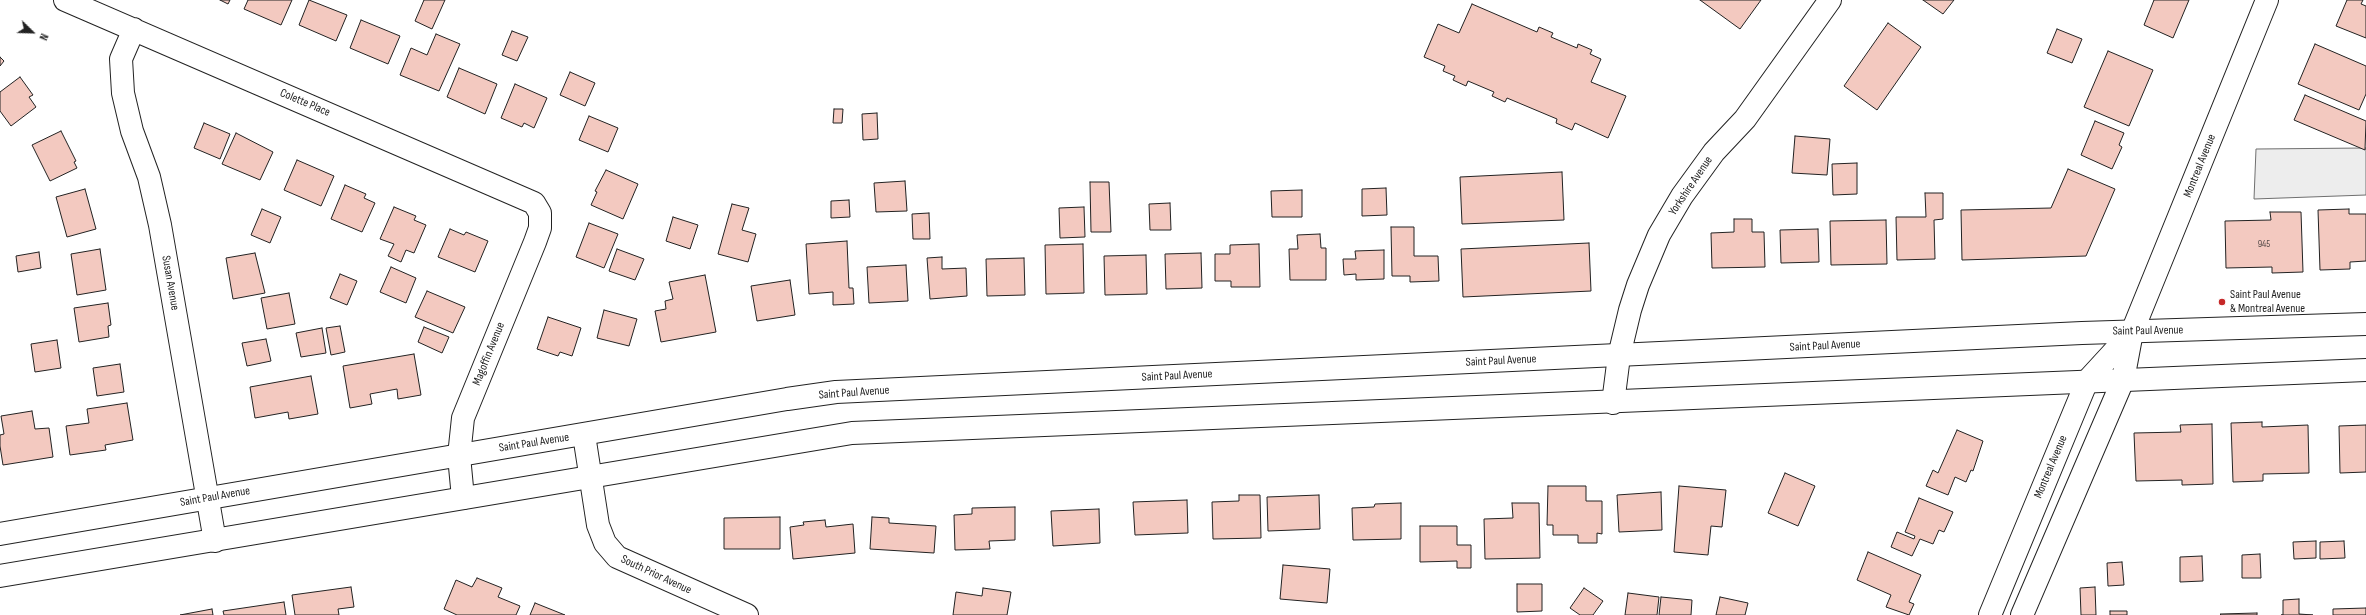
<!DOCTYPE html>
<style>
body{margin:0}
#map{position:relative;width:2366px;height:615px;overflow:hidden;background:#fff;font-family:"Sofia Sans Condensed",sans-serif}
canvas{display:block}
.north{position:absolute;left:12px;top:12px;width:40px;height:40px;-webkit-text-stroke:3px #fff;paint-order:stroke;rotate:113deg;font-size:11px;font-weight:700;line-height:16px;text-align:center;color:#222}
.north::after{content:'';display:block;margin:auto;width:14px;height:18px;background:#222;clip-path:polygon(50% 0,100% 100%,50% 72%,0 100%)}
</style>
<div id="map">
<canvas width="2366" height="615"></canvas>
<div class="north">N</div>
</div>
<script>
const context = document.querySelector('canvas').getContext('2d');
context.lineJoin = 'round';
function fillPath(path, color) {
  context.fillStyle = color;
  context.fill(path, 'evenodd');
}
function shape(rows) {
  const path = new Path2D();
  for (const r of rows) {
    path.moveTo(r[0], r[1]);
    for (let i = 2; i < r.length; i += 2) path.lineTo(r[i], r[i + 1]);
  }
  return path;
}
function stroke(path, color, width, dash) {
  context.strokeStyle = color;
  context.lineWidth = width;
  context.lineCap = dash ? 'butt' : 'round';
  context.setLineDash(dash || []);
  context.stroke(path);
}
function label(font, color, halo, rows, align = 'center') {
  context.font = font + ' "Sofia Sans Condensed",sans-serif';
  context.lineWidth = 3;
  context.setLineDash([]);
  context.textBaseline = 'middle';
  context.strokeStyle = halo;
  context.fillStyle = color;
  for (const [text, x, y, turn = 0] of rows) {
    context.save();
    context.translate(x, y);
    context.rotate((+turn || 0) * Math.PI / 180);
    context.textAlign = isNaN(turn) ? turn : align;
    if (halo) context.strokeText(text, 0, 0);
    context.fillText(text, 0, 0);
    context.restore();
  }
}
const parking = shape([
 [2366,148,2366,195,2254,199,2256,149,2366,148]
]);
fillPath(parking, '#ededed');
stroke(parking, '#6f6f6f', 1);
const building = shape([
 [220,0,230,0,228,4,220,0],
 [248,0,292,0,281,25,244,9,248,0],
 [309,0,347,15,336,41,299,25,309,0],
 [424,0,445,0,432,29,415,21,424,0],
 [1700,0,1761,0,1740,29,1700,0],
 [1923,0,1954,0,1943,14,1923,0],
 [2154,0,2189,0,2173,38,2144,25,2154,0],
 [2347,0,2363,0,2361,4,2366,6,2366,38,2336,26,2347,0],
 [1472,4,1537,32,1539,27,1553,33,1551,37,1577,48,1578,44,1592,50,1590,54,1601,59,1591,82,1626,96,1608,138,1575,123,1572,130,1556,123,1557,119,1507,98,1505,102,1492,96,1494,92,1468,81,1466,86,1453,80,1455,76,1443,71,1445,66,1424,57,1438,24,1459,33,1472,4],
 [361,20,400,36,388,64,350,48,361,20],
 [1888,23,1921,47,1877,110,1844,86,1888,23],
 [2057,29,2082,39,2072,63,2047,53,2057,29],
 [512,31,528,37,517,61,502,55,512,31],
 [436,34,460,44,439,91,400,75,411,48,427,55,436,34],
 [2315,44,2366,66,2366,94,2359,110,2298,84,2315,44],
 [2108,51,2153,70,2129,126,2084,107,2108,51],
 [0,57,4,61,0,66,0,57],
 [459,68,497,84,485,114,447,97,459,68],
 [570,72,595,83,585,106,560,95,570,72],
 [20,77,33,95,29,97,36,107,11,126,0,111,0,92,20,77],
 [515,84,547,98,534,128,524,123,522,127,501,118,515,84],
 [2305,95,2366,121,2365,150,2294,120,2305,95],
 [834,109,843,109,842,123,833,123,834,109],
 [877,113,878,139,863,140,862,114,877,113],
 [589,116,618,128,608,152,579,140,589,116],
 [2095,121,2124,133,2119,145,2122,147,2112,169,2081,155,2095,121],
 [204,123,230,134,220,159,194,148,204,123],
 [61,131,76,161,74,162,77,168,50,181,32,145,61,131],
 [236,133,273,152,260,180,222,164,236,133],
 [1795,136,1830,139,1827,175,1792,173,1795,136],
 [297,160,334,176,321,206,284,190,297,160],
 [1857,163,1857,194,1833,195,1832,164,1857,163],
 [2068,169,2115,189,2086,256,1962,260,1961,210,2051,208,2068,169],
 [606,170,638,184,623,219,591,205,597,192,595,191,606,170],
 [1562,172,1564,220,1462,224,1460,177,1562,172],
 [905,181,907,211,876,212,874,183,905,181],
 [1090,182,1109,182,1111,232,1091,232,1090,182],
 [345,185,366,194,364,198,375,203,362,232,331,219,345,185],
 [1386,188,1387,215,1362,216,1362,189,1386,188],
 [85,189,96,229,67,237,56,197,85,189],
 [1302,190,1302,217,1272,217,1271,191,1302,190],
 [1925,193,1943,193,1943,219,1934,220,1935,259,1897,260,1896,217,1926,217,1925,193],
 [849,200,850,217,831,218,831,201,849,200],
 [1170,203,1171,230,1150,230,1149,204,1170,203],
 [732,204,749,208,742,230,756,234,748,262,718,254,732,204],
 [394,207,416,216,414,220,426,225,414,253,406,250,401,262,388,256,394,244,380,239,394,207],
 [1084,207,1085,237,1060,238,1059,208,1084,207],
 [262,209,281,217,270,243,251,235,262,209],
 [2349,209,2349,214,2366,214,2366,261,2350,262,2350,269,2320,270,2318,210,2349,209],
 [2270,212,2301,212,2303,272,2272,273,2272,267,2226,268,2225,221,2271,220,2270,212],
 [929,213,930,239,913,239,912,214,929,213],
 [673,217,698,225,690,249,666,241,673,217],
 [1734,219,1752,219,1752,232,1764,232,1765,267,1712,268,1711,233,1734,232,1734,219],
 [1886,220,1887,264,1831,265,1830,221,1886,220],
 [589,223,618,234,604,268,576,257,589,223],
 [1391,227,1414,227,1414,256,1438,256,1439,281,1410,282,1410,276,1392,276,1391,227],
 [450,229,464,235,466,232,488,241,475,272,438,257,450,229],
 [1818,229,1819,262,1781,263,1780,230,1818,229],
 [1320,234,1321,248,1326,248,1326,280,1290,280,1289,249,1298,249,1297,235,1320,234],
 [847,241,849,288,853,288,854,304,833,305,833,292,809,294,806,244,847,241],
 [1589,243,1591,291,1463,297,1461,249,1589,243],
 [1083,244,1084,293,1046,294,1045,245,1083,244],
 [1259,244,1260,287,1231,287,1231,281,1215,281,1215,254,1230,254,1230,245,1259,244],
 [100,249,106,290,77,295,71,254,100,249],
 [617,249,644,259,635,280,609,271,617,249],
 [1384,250,1384,279,1356,280,1356,274,1344,275,1343,259,1356,259,1355,251,1384,250],
 [39,252,41,268,18,272,16,256,39,252],
 [255,253,265,293,233,299,226,258,255,253],
 [1201,253,1202,288,1166,289,1165,254,1201,253],
 [1146,255,1147,294,1105,295,1104,256,1146,255],
 [942,257,942,269,966,268,967,296,930,299,927,258,942,257],
 [1024,258,1025,295,987,296,986,259,1024,258],
 [906,265,908,301,869,303,867,267,906,265],
 [391,267,416,278,406,303,380,292,391,267],
 [340,274,357,281,347,305,330,298,340,274],
 [705,275,716,332,661,342,655,311,666,309,665,301,673,299,669,282,705,275],
 [790,280,795,315,757,321,751,286,790,280],
 [427,291,465,307,453,333,415,317,427,291],
 [289,293,295,324,267,329,261,298,289,293],
 [108,303,111,325,108,326,109,337,79,342,74,308,108,303],
 [604,310,637,319,629,346,597,338,604,310],
 [548,317,581,328,572,356,560,352,558,356,537,349,548,317],
 [340,326,345,352,331,355,326,328,340,326],
 [424,327,449,337,442,353,418,342,424,327],
 [322,328,326,353,301,357,296,333,322,328],
 [266,339,271,361,247,366,242,343,266,339],
 [57,340,61,368,35,372,31,344,57,340],
 [414,354,421,395,398,399,397,389,370,394,372,404,350,408,343,366,414,354],
 [120,364,124,392,97,396,93,368,120,364],
 [311,376,318,414,289,419,288,412,255,418,250,387,311,376],
 [127,403,133,440,105,445,106,450,70,455,66,426,89,423,87,409,127,403],
 [32,411,35,429,49,428,53,457,3,465,0,446,0,435,4,434,1,416,32,411],
 [2262,422,2262,427,2308,425,2309,473,2263,474,2263,481,2233,482,2231,423,2262,422],
 [2212,424,2213,484,2182,485,2182,480,2136,481,2134,433,2181,432,2180,425,2212,424],
 [2366,425,2366,472,2340,473,2339,426,2366,425],
 [1957,430,1983,441,1973,471,1971,470,1966,482,1955,477,1948,495,1926,486,1933,470,1938,473,1957,430],
 [1785,473,1815,486,1798,526,1768,513,1785,473],
 [1548,486,1586,486,1586,501,1602,501,1602,534,1597,533,1597,543,1578,543,1578,535,1553,535,1553,525,1547,525,1548,486],
 [1679,486,1726,490,1722,527,1711,526,1708,555,1674,552,1679,486],
 [1661,492,1662,530,1619,532,1617,495,1661,492],
 [1239,495,1260,495,1261,538,1213,539,1212,502,1239,501,1239,495],
 [1319,495,1320,529,1268,531,1267,497,1319,495],
 [1919,498,1953,512,1944,532,1939,530,1933,544,1920,539,1912,556,1891,547,1897,532,1914,539,1915,536,1905,532,1919,498],
 [1187,500,1188,533,1135,535,1133,502,1187,500],
 [1401,503,1401,539,1353,540,1352,508,1374,507,1375,504,1401,503],
 [1512,503,1539,503,1540,558,1485,559,1484,519,1513,518,1512,503],
 [1015,507,1015,540,989,541,990,549,955,550,954,515,972,514,972,508,1015,507],
 [1099,509,1100,543,1053,546,1051,511,1099,509],
 [780,517,780,549,724,549,724,518,780,517],
 [872,517,889,518,889,523,936,526,934,553,870,549,872,517],
 [825,520,826,527,853,524,855,553,793,559,790,527,804,525,803,522,825,520],
 [1420,526,1457,526,1457,545,1471,545,1471,568,1457,568,1457,561,1420,562,1420,526],
 [2316,541,2316,558,2294,559,2293,542,2316,541],
 [2344,541,2345,558,2320,559,2320,542,2344,541],
 [1868,552,1921,575,1909,602,1914,604,1909,615,1886,607,1891,595,1857,580,1868,552],
 [2260,554,2261,578,2242,578,2242,555,2260,554],
 [2202,556,2203,581,2180,582,2180,557,2202,556],
 [2122,562,2124,585,2108,586,2107,563,2122,562],
 [1283,565,1330,569,1327,603,1280,599,1283,565],
 [477,578,502,588,498,597,520,606,516,615,457,615,444,609,456,580,472,587,477,578],
 [1517,584,1542,584,1542,611,1517,612,1517,584],
 [351,587,354,607,338,609,339,615,295,615,292,595,351,587],
 [2095,587,2096,615,2081,615,2080,588,2095,587],
 [983,588,1011,592,1007,615,953,615,956,592,982,596,983,588],
 [1584,588,1603,601,1593,615,1580,615,1570,608,1584,588],
 [1628,593,1659,597,1657,615,1625,615,1628,593],
 [1661,597,1692,600,1691,615,1659,615,1661,597],
 [1720,597,1748,603,1745,615,1716,615,1720,597],
 [2299,599,2299,614,2313,615,2281,615,2283,615,2283,600,2299,599],
 [284,602,286,615,224,615,223,611,284,602],
 [535,603,565,615,530,615,535,603],
 [2366,608,2366,615,2333,615,2333,609,2366,608],
 [212,609,213,615,180,615,212,609],
 [2110,611,2127,611,2127,615,2110,615,2110,611],
 [2257,613,2257,615,2221,615,2220,614,2257,613]
]);
fillPath(building, '#f3c9c0');
stroke(building, '#222', 1);
const minor = shape([
 [65,0,534,203,540,213,540,228,535,242,463,418,459,456,463,498],
 [134,29,121,59,123,93,132,131,149,177,160,225,215,541],
 [1613,403,1619,356,1630,310,1638,285,1659,235,1682,196,1714,152,1745,119,1830,0],
 [584,435,598,525,605,543,617,557,747,615]
]);
const tertiary = shape([
 [1990,615,2087,381,2132,332],
 [2022,615,2123,380,2132,332,2267,0]
]);
const secondary = shape([
 [0,534,787,399,836,392,2082,333,2366,324],
 [0,576,852,433,2366,370]
]);
stroke(minor, '#222', 24);
stroke(tertiary, '#222', 24);
stroke(secondary, '#222', 24);
stroke(minor, '#fff', 22);
stroke(tertiary, '#fff', 22);
stroke(secondary, '#fff', 22);
for (const [x, y, r, color] of [
 [2222,302,4,"#c62828"]
]) {
  const dot = new Path2D();
  dot.arc(x, y, r, 0, 2 * Math.PI);
  context.fillStyle = color;
  context.fill(dot);
  stroke(dot, '#fff', 1.5);
}
label('10px', '#564c4a', null, [
 ["945",2264,244]
]);
label('12px', '#222', '#fff', [
 ["Colette Place",305,103,23],
 ["Montreal Avenue",2200,166,-68],
 ["Yorkshire Avenue",1691,186,-56],
 ["Susan Avenue",170,283,80],
 ["Saint Paul Avenue",2148,331,-1],
 ["Saint Paul Avenue",1825,346,-3],
 ["Magoffin Avenue",489,354,-68],
 ["Saint Paul Avenue",1501,361,-3],
 ["Saint Paul Avenue",1177,376,-3],
 ["Saint Paul Avenue",854,393,-4],
 ["Saint Paul Avenue",534,443,-9],
 ["Montreal Avenue",2051,467,-67],
 ["Saint Paul Avenue",215,497,-10],
 ["South Prior Avenue",656,575,25]
]);
label('12px', '#222', '#fff', [
 ["Saint Paul Avenue",2230,295],
 ["& Montreal Avenue",2230,309]
], 'left');
</script>
